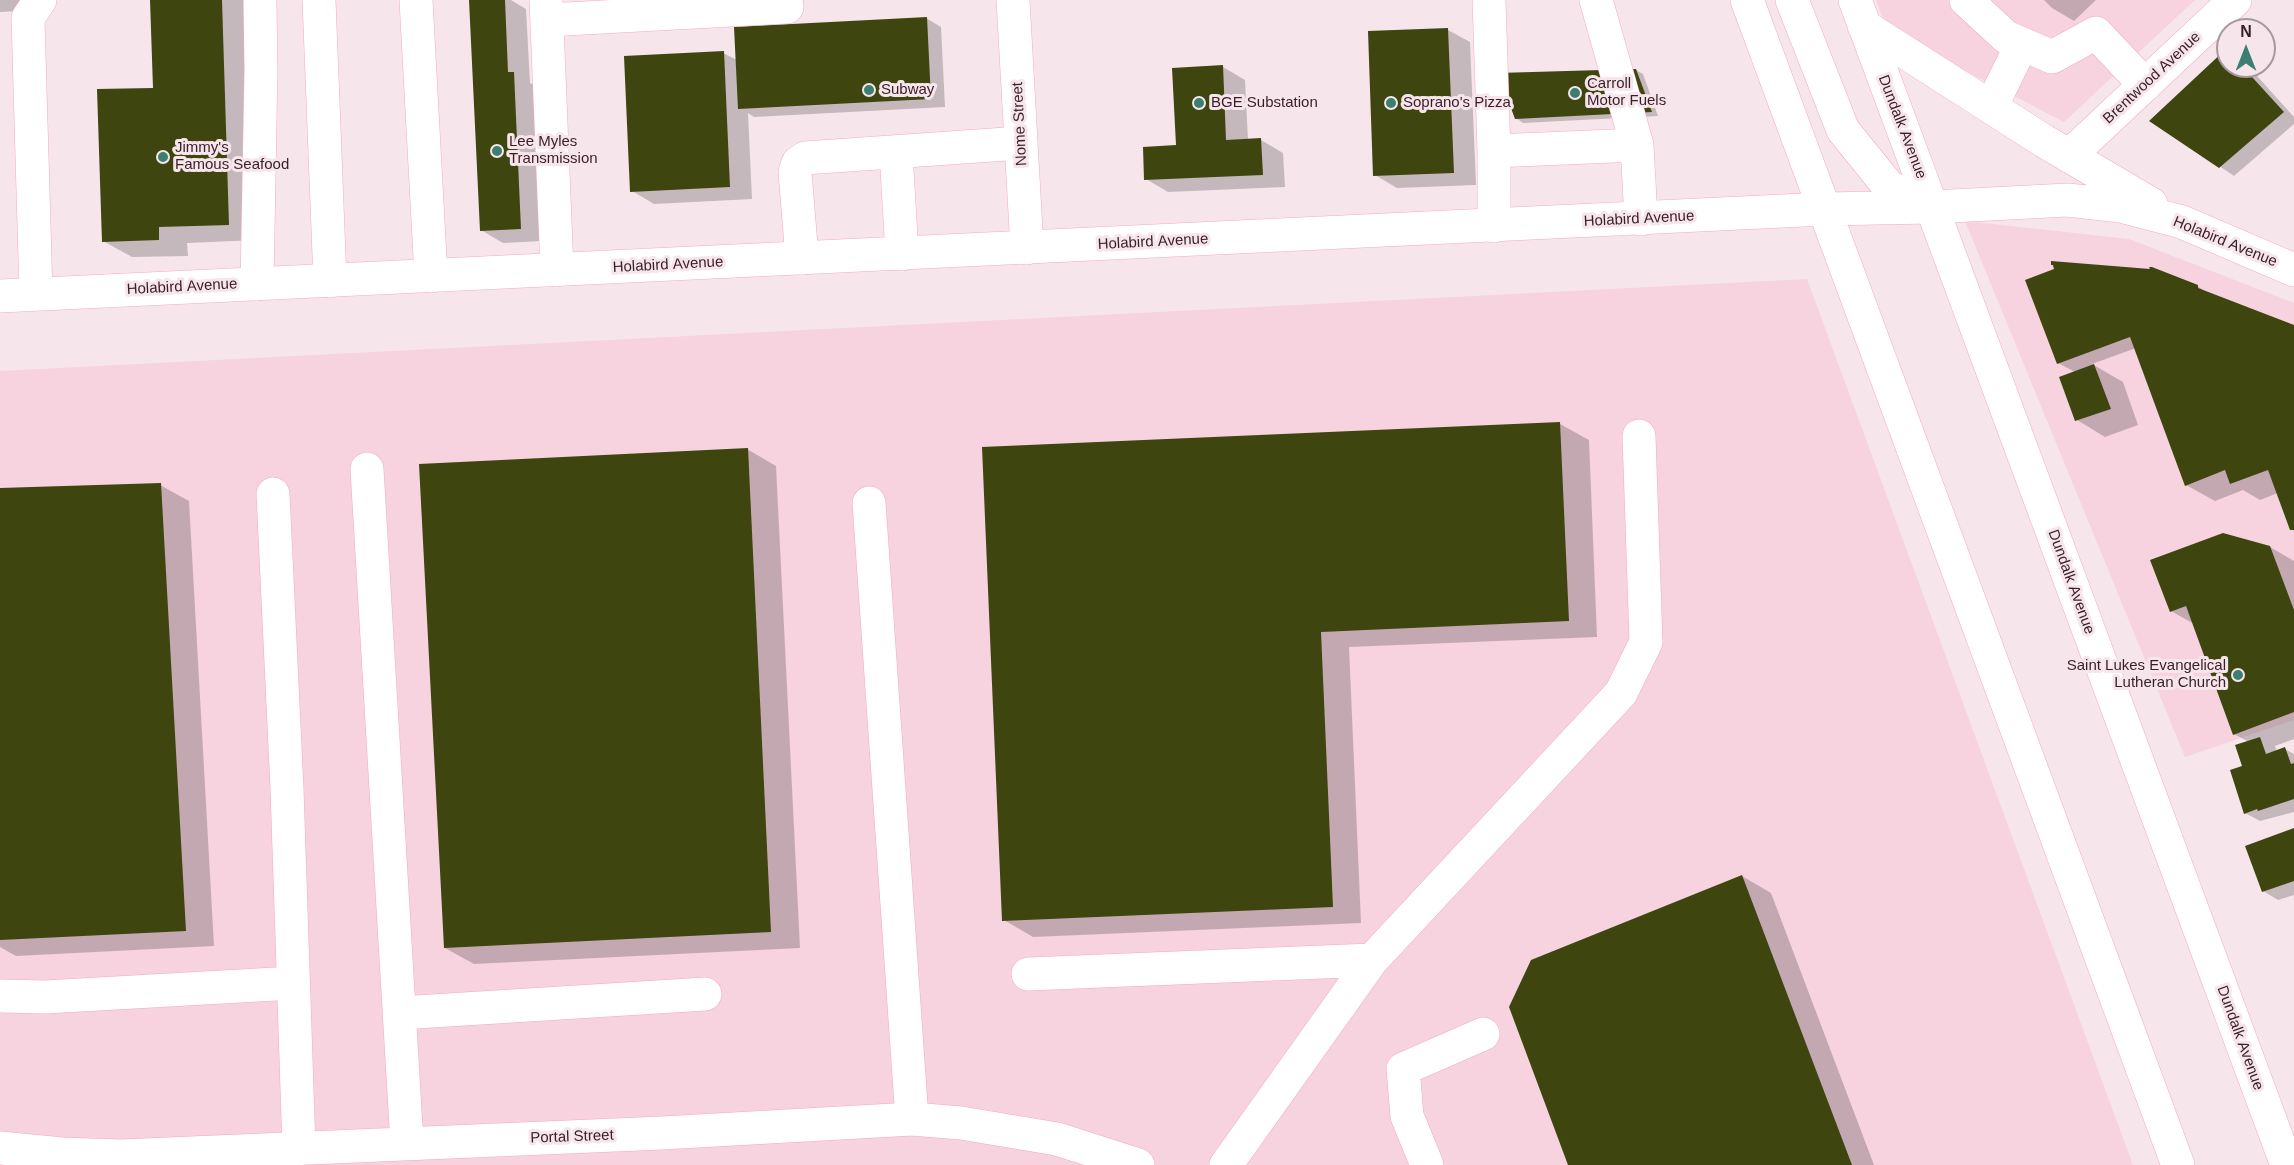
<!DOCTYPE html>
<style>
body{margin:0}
#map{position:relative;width:2294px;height:1165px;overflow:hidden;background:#f6e6eb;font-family:Helvetica,sans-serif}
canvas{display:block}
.north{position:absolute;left:2216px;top:18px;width:60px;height:60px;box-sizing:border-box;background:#f6e6eb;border:2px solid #aa969d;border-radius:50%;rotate:0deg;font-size:16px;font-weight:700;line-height:24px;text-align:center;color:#391d27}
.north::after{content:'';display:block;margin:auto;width:21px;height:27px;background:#3c7f70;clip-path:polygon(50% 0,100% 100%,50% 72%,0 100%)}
</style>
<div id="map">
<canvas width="2294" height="1165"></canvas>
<div class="north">N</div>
</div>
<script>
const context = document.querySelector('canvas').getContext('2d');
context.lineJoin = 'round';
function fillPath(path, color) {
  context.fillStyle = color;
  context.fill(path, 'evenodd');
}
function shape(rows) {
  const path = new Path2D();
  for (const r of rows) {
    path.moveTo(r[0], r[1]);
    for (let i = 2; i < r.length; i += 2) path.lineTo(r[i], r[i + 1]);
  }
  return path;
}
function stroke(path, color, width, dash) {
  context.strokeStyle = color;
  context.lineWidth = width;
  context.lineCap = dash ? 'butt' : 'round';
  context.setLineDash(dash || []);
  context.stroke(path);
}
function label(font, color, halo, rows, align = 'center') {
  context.font = font + ' Helvetica,sans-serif';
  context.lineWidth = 6;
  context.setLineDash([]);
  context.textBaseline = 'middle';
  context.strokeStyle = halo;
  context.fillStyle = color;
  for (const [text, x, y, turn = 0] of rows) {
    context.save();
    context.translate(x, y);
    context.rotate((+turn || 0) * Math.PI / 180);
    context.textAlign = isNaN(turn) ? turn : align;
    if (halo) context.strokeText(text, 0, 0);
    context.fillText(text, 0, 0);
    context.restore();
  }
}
fillPath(shape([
 [1876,0,2195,0,2064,122,1887,30],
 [1965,221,2129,239,2294,303,2294,720,2185,757],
 [1807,279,2133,1165,0,1165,0,371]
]), '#f6d3de');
fillPath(shape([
 [0,0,38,0,38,10,0,12],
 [152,0,250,0,257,240,187,243,188,256,132,257,103,241,155,89],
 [471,0,511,0,526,9,530,83,536,86,542,241,503,243,481,230],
 [2044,0,2096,0,2074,21,2052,8],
 [926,18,941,27,945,107,754,117,748,113,752,199,654,204,632,191,723,53,737,60],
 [1448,30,1470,42,1476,185,1397,188,1375,175],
 [2227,51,2228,66,2248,66,2294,117,2294,124,2234,176,2152,120],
 [1223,67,1245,80,1248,140,1261,140,1283,153,1285,187,1168,192,1146,179,1178,147],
 [1636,70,1643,74,1658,116,1523,123,1516,118],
 [2052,265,2197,286,2213,296,2294,326,2294,530,2291,529,2278,493,2260,500,2243,490,2215,501,2186,485,2136,348,2092,364,2123,382,2138,425,2105,437,2077,420,2075,372,2058,363,2056,270],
 [1560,424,1589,440,1597,637,1349,647,1361,923,1033,937,1004,920,983,448],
 [747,449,776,466,800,948,474,964,445,948],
 [160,485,189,501,214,946,16,956,0,947,0,490],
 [2270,547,2294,561,2294,739,2275,746,2277,752,2285,749,2294,754,2294,812,2260,821,2245,813,2244,767,2249,742,2234,734,2194,624,2171,611],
 [2294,829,2294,895,2278,900,2263,891],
 [1742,876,1771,893,1874,1165,1570,1165]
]), '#0003');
fillPath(shape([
 [150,0,222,0,229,225,159,227,159,240,102,242,97,89,153,88],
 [469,0,505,0,508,72,514,72,521,229,480,231],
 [927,17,931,99,738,109,734,27],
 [1448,28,1454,173,1373,176,1368,31],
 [2226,49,2228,66,2242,66,2284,112,2219,168,2149,121],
 [724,51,730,187,630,192,624,56],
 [1223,65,1226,140,1261,138,1263,175,1144,180,1143,147,1176,145,1172,68],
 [1636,69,1652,112,1515,119,1498,73],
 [2051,261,2150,269,2149,267,2152,267,2198,285,2198,288,2294,325,2294,530,2290,530,2268,470,2230,484,2225,470,2185,486,2130,337,2057,364,2025,280,2054,269,2053,265,2051,265],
 [2094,364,2111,409,2075,421,2059,377],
 [1560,422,1569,621,1321,632,1333,907,1002,921,982,447],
 [748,448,771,932,444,948,419,464],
 [161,483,186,931,0,940,0,488],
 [2223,533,2270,546,2294,610,2294,712,2233,735,2186,606,2170,612,2150,560],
 [2260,737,2266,754,2285,747,2291,764,2294,763,2294,799,2258,811,2257,809,2244,814,2230,770,2242,766,2235,745],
 [2294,828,2294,881,2262,892,2245,846],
 [1742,875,1852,1165,1568,1165,1509,1007,1531,960]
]), '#3e450f');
const minor = shape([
 [319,0,330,281],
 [416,0,431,276],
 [546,0,557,270],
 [1013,0,1027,248],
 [1489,0,1494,151],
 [1596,0,1637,145,1641,219],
 [1966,0,2006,37,2052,57,2096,33,2145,85],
 [547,20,787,7,786,0],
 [1991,107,2022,44],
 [896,152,902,254],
 [2069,156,2235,0],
 [1494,226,1494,151,1637,145],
 [802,258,795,172,798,163,805,158,1021,143],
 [257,284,261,70,260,0],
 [36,294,28,18,40,0],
 [367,469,407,1144],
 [273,494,287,789,299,1149],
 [869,503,912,1119],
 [1028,974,1372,960],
 [0,996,45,997,293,983],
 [400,1013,705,994],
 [0,1148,62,1154,121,1156,662,1133,912,1119,961,1123,1057,1139,1138,1165],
 [1226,1165,1372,960,1621,693,1646,642,1639,436],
 [1427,1165,1407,1116,1403,1069,1483,1034]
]);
const major = shape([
 [1747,0,2178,1165],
 [1792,0,1843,130,1889,187,1928,205],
 [1855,0,2287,1165],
 [1864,26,2044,141,2151,204],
 [0,296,1825,209,1932,207,2068,200,2121,206,2182,222,2294,270]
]);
stroke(minor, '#f5a9c3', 34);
stroke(major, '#f5a9c3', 34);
stroke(minor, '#fff', 33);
stroke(major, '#fff', 33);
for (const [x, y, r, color] of [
 [869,90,6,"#3c7f70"],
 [1575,93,6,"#3c7f70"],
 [1199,103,6,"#3c7f70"],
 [1391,103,6,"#3c7f70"],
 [497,151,6,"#3c7f70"],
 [163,157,6,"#3c7f70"],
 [2238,675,6,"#3c7f70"]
]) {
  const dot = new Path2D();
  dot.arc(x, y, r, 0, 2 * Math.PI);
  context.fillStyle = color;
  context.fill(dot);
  stroke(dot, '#f6e6eb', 2);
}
label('15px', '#391d27', '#f6e6eb', [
 ["Brentwood Avenue",2152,78,-43],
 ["Nome Street",1020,124,-93],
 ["Dundalk Avenue",1902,127,69],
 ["Holabird Avenue",1639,219,-3],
 ["Holabird Avenue",1153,242,-3],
 ["Holabird Avenue",2225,242,22],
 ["Holabird Avenue",668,265,-3],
 ["Holabird Avenue",182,287,-3],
 ["Dundalk Avenue",2071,582,70],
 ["Dundalk Avenue",2240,1038,70],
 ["Portal Street",572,1137,-2]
]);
label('15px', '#391d27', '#f6e6eb', [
 ["Carroll",1587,84],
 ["Motor Fuels",1587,101],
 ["Subway",881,90],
 ["BGE Substation",1211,103],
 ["Soprano's Pizza",1403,103],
 ["Lee Myles",509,142],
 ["Transmission",509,159],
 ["Jimmy's",175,148],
 ["Famous Seafood",175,165],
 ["Saint Lukes Evangelical",2226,666,"right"],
 ["Lutheran Church",2226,683,"right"]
], 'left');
</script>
